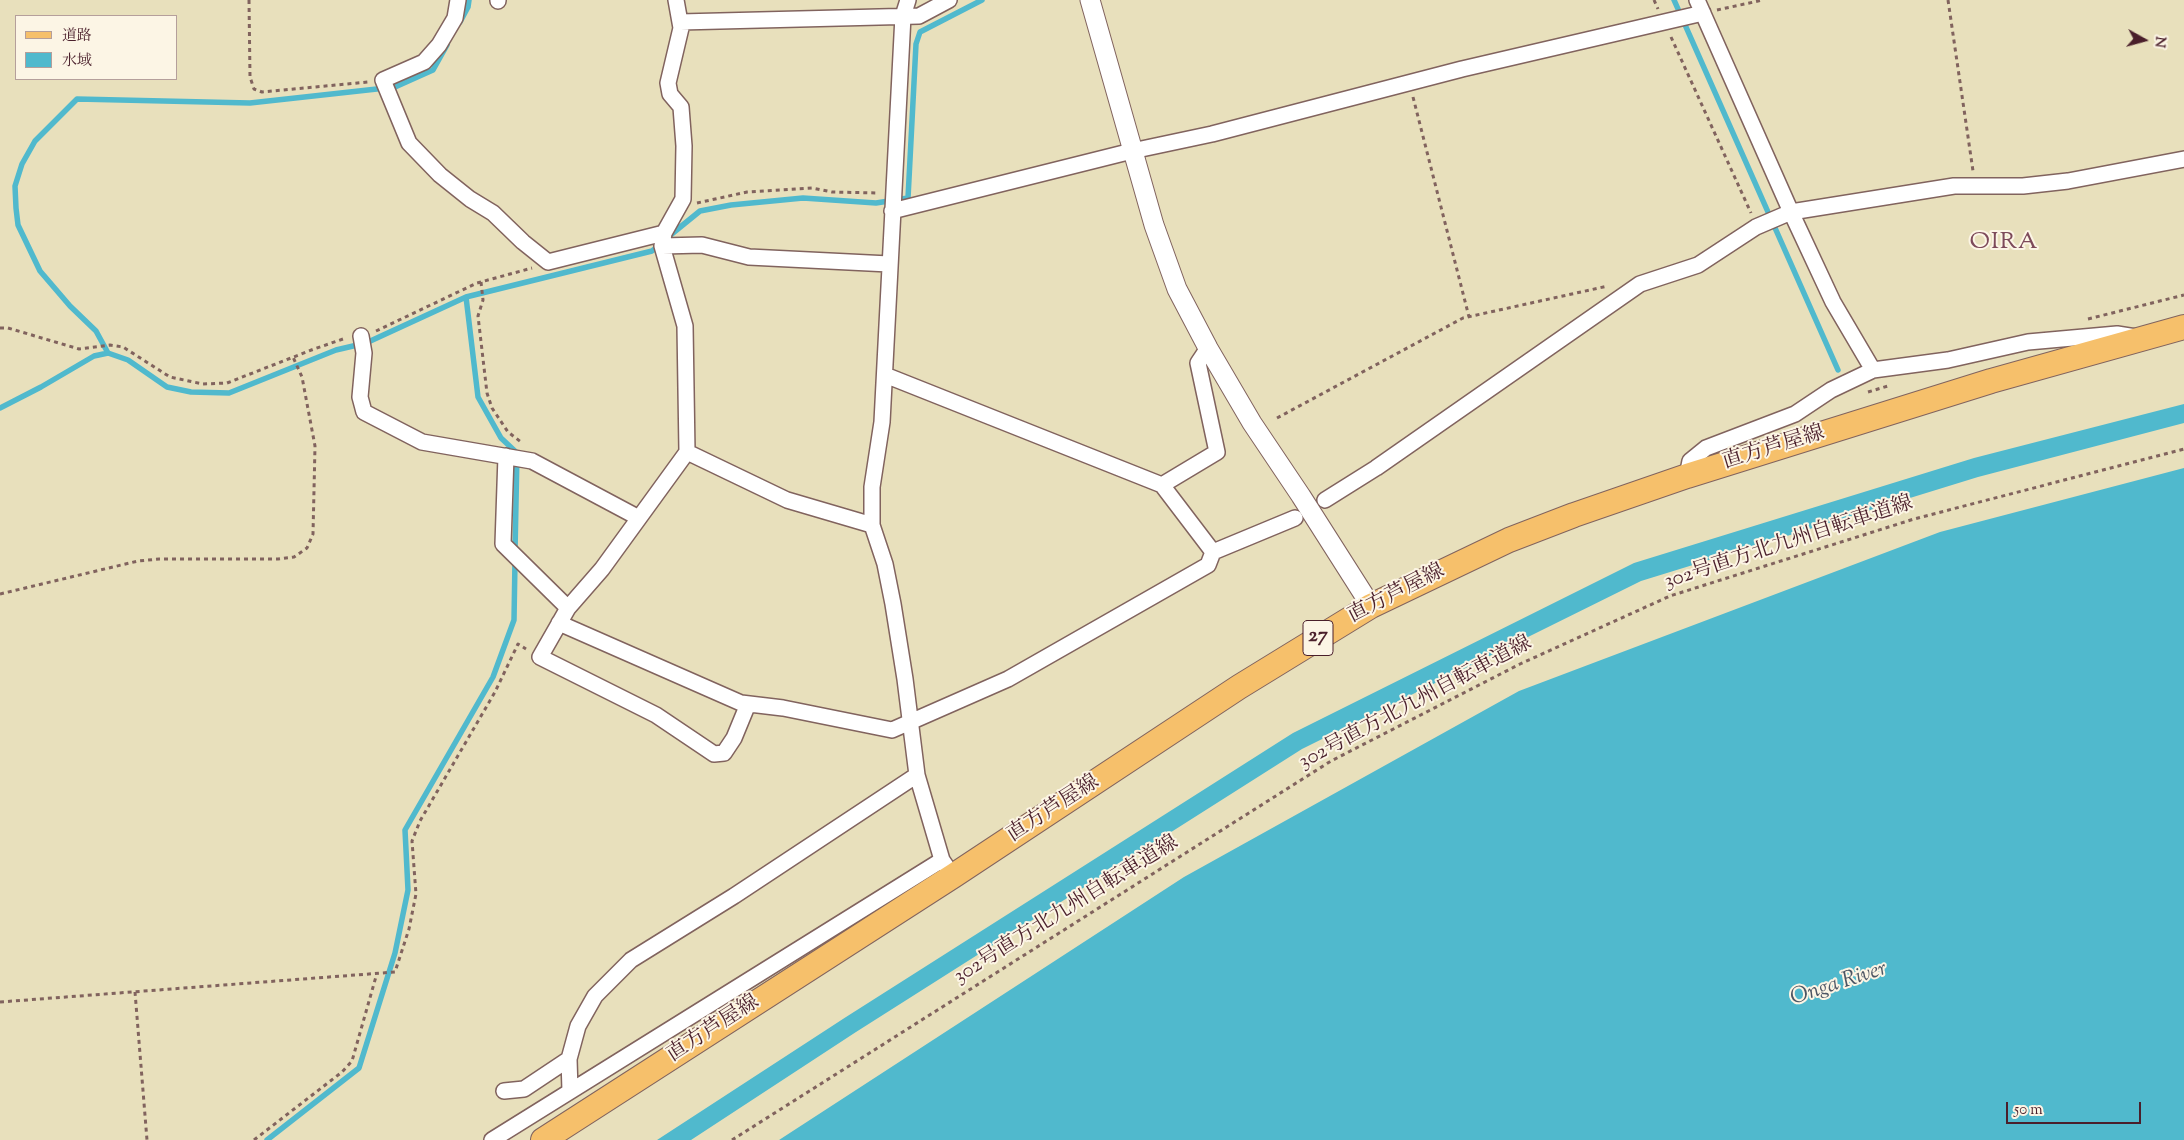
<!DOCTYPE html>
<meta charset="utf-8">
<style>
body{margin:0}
#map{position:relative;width:2184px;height:1140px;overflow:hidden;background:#e8e0bc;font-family:"Sorts Mill Goudy","Noto Serif JP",serif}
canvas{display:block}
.legend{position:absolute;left:15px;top:15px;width:162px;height:65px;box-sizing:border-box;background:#fcf5e5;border:1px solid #b59f9b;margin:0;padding:6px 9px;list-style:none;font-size:15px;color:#4a1f2b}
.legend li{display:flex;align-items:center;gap:10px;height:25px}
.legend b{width:25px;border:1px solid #b59f9b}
.north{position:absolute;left:2119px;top:15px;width:50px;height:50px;-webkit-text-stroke:4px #fcf5e5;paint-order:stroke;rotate:97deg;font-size:14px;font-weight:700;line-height:20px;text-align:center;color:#4a1f2b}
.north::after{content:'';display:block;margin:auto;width:18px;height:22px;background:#4a1f2b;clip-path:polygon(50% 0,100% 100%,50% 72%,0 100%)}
.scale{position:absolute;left:2006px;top:1102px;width:135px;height:22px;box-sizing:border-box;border:2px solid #4a1f2b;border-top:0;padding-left:6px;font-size:15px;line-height:18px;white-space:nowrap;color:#4a1f2b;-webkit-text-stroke:4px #fcf5e5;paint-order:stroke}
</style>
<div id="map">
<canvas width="2184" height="1140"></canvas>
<ul class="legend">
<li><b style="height:6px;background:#f6c06b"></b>道路</li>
<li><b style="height:14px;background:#50b9cd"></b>水域</li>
</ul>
<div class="north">N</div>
<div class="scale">50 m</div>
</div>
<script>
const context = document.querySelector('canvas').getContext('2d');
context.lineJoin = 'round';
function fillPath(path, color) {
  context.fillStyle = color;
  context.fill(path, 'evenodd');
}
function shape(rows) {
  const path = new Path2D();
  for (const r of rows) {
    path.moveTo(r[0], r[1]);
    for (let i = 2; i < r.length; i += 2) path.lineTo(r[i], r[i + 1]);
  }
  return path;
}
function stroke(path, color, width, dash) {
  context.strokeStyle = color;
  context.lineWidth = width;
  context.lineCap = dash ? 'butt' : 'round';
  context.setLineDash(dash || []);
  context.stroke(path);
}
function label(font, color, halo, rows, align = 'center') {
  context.font = font + ' "Sorts Mill Goudy","Noto Serif JP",serif';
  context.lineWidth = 4;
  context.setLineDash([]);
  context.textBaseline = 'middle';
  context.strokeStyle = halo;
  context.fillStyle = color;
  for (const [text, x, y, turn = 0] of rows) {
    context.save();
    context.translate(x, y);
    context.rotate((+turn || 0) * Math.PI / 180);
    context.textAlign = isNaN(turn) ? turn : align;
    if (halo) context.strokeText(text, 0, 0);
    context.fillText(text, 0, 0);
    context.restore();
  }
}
fillPath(shape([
 [2184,404,2184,423,1978,477,1641,581,1302,749,856,1032,691,1140,657,1140,846,1017,1293,733,1634,563,1974,458],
 [2184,468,2184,1140,779,1140,1184,877,1519,691,1940,532]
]), '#50b9cd');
stroke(shape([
 [1674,0,1838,370],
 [460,22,468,7,469,0],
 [668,237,700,211,731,205,803,198,876,203,908,198,916,44,920,32,982,0],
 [466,297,478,397,501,438,517,453,515,552],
 [108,353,96,331,70,306,40,271,18,225,16,208,15,186,22,164,35,141,77,99,250,103,395,87,433,70,447,45],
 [0,408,41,387,94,356,108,353,128,360,167,387,191,392,229,393,336,350,366,343,466,297,652,251,659,245],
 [267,1140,359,1068,395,953,408,890,405,830,493,677,514,620,515,561]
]), '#50b9cd', 5.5);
const minor = shape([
 [458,0,455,18,439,45,424,62,383,80,409,143,440,175,470,199,493,213,523,242,548,262,664,233,662,246,685,326,687,452,787,500,872,525],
 [498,0,498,1],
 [908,0,903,16,882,422,872,487,872,525,885,564,893,604,905,679,917,775,942,860,953,876],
 [1697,0,1791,212,1833,302,1873,370,1948,360,2028,342,2117,334,2136,337],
 [680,22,919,16,949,0],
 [892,211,1132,151,1212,134,1462,69,1703,13],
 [664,233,683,199,684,146,681,107,670,94,668,83,681,28,676,0],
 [662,246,702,245,749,257,889,264],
 [361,336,364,353,360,397,364,412,422,442,532,461,639,518],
 [885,375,1162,485,1213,552],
 [687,452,602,569,568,608,540,657,656,715,714,754,724,753,734,738,748,704],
 [506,456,503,544,568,608],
 [1687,476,1690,461,1706,448,1795,414,1831,390,1873,370],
 [1162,485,1217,452,1198,363,1208,348],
 [1325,500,1376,468,1640,284,1698,265,1756,227,1791,212,1954,186,2023,186,2068,181,2184,159],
 [559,623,741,703,783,708,892,730,1008,679,1208,565,1213,552,1295,518],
 [569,1059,570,1091],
 [504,1091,524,1089,569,1059,578,1026,595,996,631,960,734,896,917,775],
 [492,1140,942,860]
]);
const tertiary = shape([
 [1090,0,1154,225,1177,289,1208,348,1252,423,1301,496,1371,606]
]);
const primary = shape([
 [543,1140,953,876,1239,687,1371,606,1509,540,1574,515,1687,476,1991,381,2184,327]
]);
stroke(minor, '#81635e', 18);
stroke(tertiary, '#81635e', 21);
stroke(primary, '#81635e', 26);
stroke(shape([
 [249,0,250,77,254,89,262,92,368,82],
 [1654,0,1658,9],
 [1948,0,1973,171],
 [1717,10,1763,0],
 [1671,37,1751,213],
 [1413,97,1469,317],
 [697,203,747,192,812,188,832,192,879,193],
 [481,282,483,300,478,316,487,393,492,408,508,432,521,442],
 [2088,319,2184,295],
 [0,328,8,328,79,349,110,345,123,347,170,377,203,384,227,383,314,349,346,338],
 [376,331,477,283,532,268],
 [1868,392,1888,386],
 [1277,418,1463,318,1608,286],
 [0,594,138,561,159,559,278,559,294,557,307,548,313,534,315,446,302,377,293,357],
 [135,992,147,1140],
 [0,1002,395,972,409,929,416,894,412,841,420,821,495,692,518,644,526,649],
 [254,1140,342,1072,352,1061,377,973],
 [732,1140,1331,761,1520,664,1670,596,1914,519,2184,449]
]), '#81635e', 3, [4, 4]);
stroke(minor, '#fff', 15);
stroke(tertiary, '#fff', 19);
stroke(primary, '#f6c06b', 24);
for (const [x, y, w] of [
 [1318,638,30]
]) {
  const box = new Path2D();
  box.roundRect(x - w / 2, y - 17.5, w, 35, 4);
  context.fillStyle = '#fcf5e5';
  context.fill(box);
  stroke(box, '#4a1f2b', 1);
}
label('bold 20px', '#4a1f2b', null, [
 ["27",1318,638]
]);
label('21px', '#4a1f2b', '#fcf5e5', [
 ["直方芦屋線",1774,449,-17],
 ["302号直方北九州自転車道線",1789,544,-18],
 ["直方芦屋線",1397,595,-27],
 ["302号直方北九州自転車道線",1416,704,-28],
 ["直方芦屋線",1054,810,-33],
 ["302号直方北九州自転車道線",1067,911,-32],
 ["直方芦屋線",714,1030,-33]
]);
label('italic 22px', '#4c5564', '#fcf5e5', [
 ["Onga River",1839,985,-18]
]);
context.letterSpacing = '1px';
label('24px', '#7d4a5a', '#fcf5e5', [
 ["OIRA",2004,244]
]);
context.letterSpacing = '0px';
</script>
